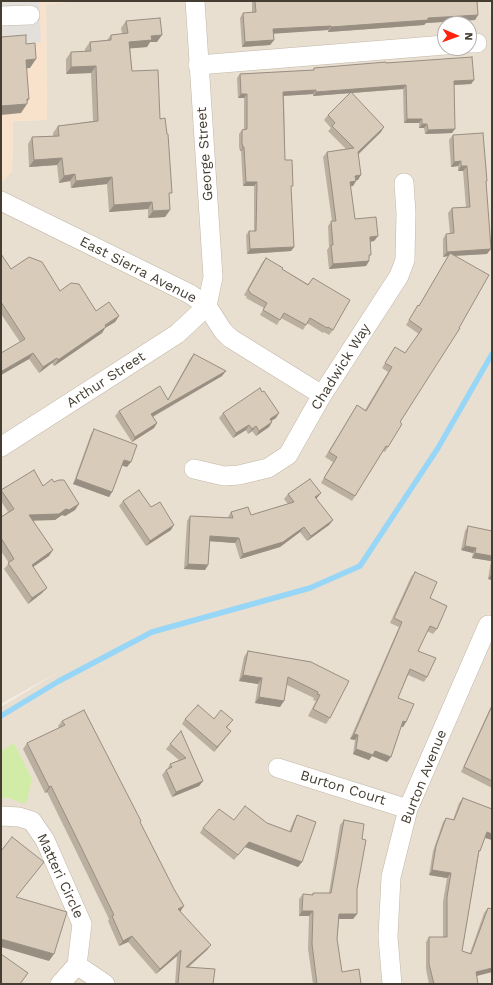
<!DOCTYPE html>
<style>
body{margin:0}
#map{position:relative;width:493px;height:985px;overflow:hidden;background:#f3ede3;font-family:"Work Sans",sans-serif}
canvas{display:block}
.frame{position:absolute;inset:0;border:2px solid #453d32;pointer-events:none}
.north{position:absolute;left:437px;top:16px;width:40px;height:40px;box-sizing:border-box;background:#fff;border:1px solid #b5b1ad;border-radius:50%;rotate:92deg;font-size:11px;font-weight:700;line-height:16px;text-align:center;color:#453d32}
.north::after{content:'';display:block;margin:auto;width:14px;height:18px;background:#ff230e;clip-path:polygon(50% 0,100% 100%,50% 72%,0 100%)}
</style>
<div id="map">
<canvas width="493" height="985"></canvas>
<div class="frame"></div>
<div class="north">N</div>
</div>
<script>
const context = document.querySelector('canvas').getContext('2d');
context.lineJoin = 'round';
function fillPath(path, color) {
  context.fillStyle = color;
  context.fill(path, 'evenodd');
}
function shape(rows) {
  const path = new Path2D();
  for (const r of rows) {
    path.moveTo(r[0], r[1]);
    for (let i = 2; i < r.length; i += 2) path.lineTo(r[i], r[i + 1]);
  }
  return path;
}
function stroke(path, color, width, dash) {
  context.strokeStyle = color;
  context.lineWidth = width;
  context.lineCap = dash ? 'butt' : 'round';
  context.setLineDash(dash || []);
  context.stroke(path);
}
function label(font, color, halo, rows, align = 'center') {
  context.font = font + ' "Work Sans",sans-serif';
  context.lineWidth = 3;
  context.setLineDash([]);
  context.textBaseline = 'middle';
  context.strokeStyle = halo;
  context.fillStyle = color;
  for (const [text, x, y, turn = 0] of rows) {
    context.save();
    context.translate(x, y);
    context.rotate((+turn || 0) * Math.PI / 180);
    context.textAlign = isNaN(turn) ? turn : align;
    if (halo) context.strokeText(text, 0, 0);
    context.fillText(text, 0, 0);
    context.restore();
  }
}
fillPath(shape([
 [76,1,490,1,492,30,492,984,1,984,1,707,60,671,1,704,1,183,12,171,13,121,47,120,46,4],
 [445,24,469,24,469,48,445,48]
]), '#e8dfd0');
fillPath(shape([
 [1,1,76,1,46,4,47,120,13,121,12,171,1,183]
]), '#f8e2cb');
fillPath(shape([
 [14,743,32,779,26,804,5,797,1,800,1,751]
]), '#d1eca6');
fillPath(shape([
 [1,1,39,1,41,42,1,44]
]), '#e3e0dc');
stroke(shape([
 [1,716,59,681,152,632,310,588,360,566,438,448,492,354]
]), '#97d6f7', 5.5);
const minor = shape([
 [1,16,30,15],
 [469,43,477,43],
 [198,65,445,45],
 [1,201,190,294,207,306,223,331,230,338,322,395],
 [1,447,177,334,207,306,213,277,195,1],
 [194,469,224,476,239,475,268,468,288,455,322,395,399,276,405,260,406,213,404,183],
 [278,768,408,809],
 [1,816,19,817,32,821,45,840,82,924,77,965,60,984],
 [77,965,105,984],
 [392,984,388,937,391,877,408,809,488,625,492,627]
]);
stroke(minor, '#c2b7a7', 20);
stroke(minor, '#fff', 19);
fillPath(shape([
 [252,1,477,1,478,15,475,20,426,23,424,25,328,32,328,30,273,33,274,40,270,45,242,47,240,18,243,13,252,13],
 [126,21,157,42,150,42,147,47,130,48,132,71,160,119,169,197,170,210,165,217,148,218,148,209,109,212,107,184,71,188,70,181,59,183,57,165,29,167,28,144,32,137,53,136,53,133,58,126,93,121,91,73,66,74,66,59,71,52,85,52,85,49,90,42,107,40,111,35,122,34,121,28],
 [386,63,474,80,471,84,454,85,452,133,425,134,424,128,419,128,419,123,404,123,403,89,351,93,381,132,359,154,358,180,356,180,356,181,353,186,350,186,355,219,378,236,374,241,370,242,369,261,366,266,329,269,327,250,329,247,328,226,332,221,323,157,327,152,346,149,328,131,331,128,324,120,328,115,350,93,313,96,313,94,284,96,285,160,291,189,294,247,291,251,247,254,246,235,249,231,254,231,254,186,243,186,241,151,240,151,239,147,239,134,242,130,244,129,244,98,238,98,237,78,240,74,313,70,314,68],
 [453,135,486,184,487,254,456,256,400,422,388,447,385,452,383,451,352,501,321,483,333,462,325,457,357,405,365,410,388,372,382,368,395,347,405,353,419,334,406,325,418,305,419,306,448,256,443,257,443,239,446,234,450,234,448,213,452,208,466,207,463,171,458,171,458,166,451,167,449,140],
 [1,254,11,269,60,291,96,311,119,316,115,322,105,328,102,333,54,366,52,363,39,373,29,359,1,375,1,353,20,342,1,314],
 [266,258,282,269,308,284,313,278,333,330,329,335,324,332,323,333,307,323,303,330,281,318,277,325,260,315,264,308,246,298,247,297,244,295,262,263],
 [194,354,222,376,153,417,157,423,154,428,132,442,115,416,119,411,168,399,190,359],
 [223,413,276,418,271,421,272,422,269,427,256,436,252,431,248,434,246,430,233,438,219,418],
 [94,429,127,467,122,465,112,492,109,497,73,484,91,434],
 [43,486,75,510,65,516,62,515,55,520,33,520,49,556,33,567,42,593,28,604,4,569,9,563,1,551,1,517,8,512,1,501,1,490],
 [288,494,317,498,316,499,333,520,329,525,307,541,300,532,280,547,240,559,235,543,210,541,208,565,205,570,184,569,187,521,190,516,228,518,228,517,231,512,251,515,288,504,284,499],
 [123,501,151,507,171,530,146,546,119,506],
 [468,526,492,531,492,580,488,579,491,561,472,558,473,553,461,550,465,531],
 [415,572,430,598,437,629,433,634,427,631,418,651,427,677,424,682,408,675,398,698,406,722,403,727,401,726,387,762,372,756,369,760,353,754,355,740,350,739,399,627,390,623,411,577],
 [248,651,311,662,330,718,326,724,308,716,316,701,313,700,314,698,287,685,280,707,255,703,258,684,239,681,244,657],
 [492,704,492,788,461,772],
 [185,719,214,719,233,720,227,728,231,731,214,752,182,724],
 [62,721,140,823,180,912,211,945,207,950,189,967,213,984,175,984,177,956,156,974,128,942,119,946,108,921,109,919,75,849,47,792,45,793,23,749,27,743,59,728,58,726],
 [181,731,203,781,199,786,172,797,162,775,166,770,167,770,170,764,179,760,166,749],
 [463,798,492,809,492,840,485,838,479,853,462,951,470,953,484,913,488,908,492,972,477,976,478,984,429,984,426,969,426,942,429,937,443,937,443,902,447,878,429,875,433,851,443,822,446,818,453,820,459,803],
 [297,815,302,862,298,867,245,847,234,860,200,833,203,828,234,820,267,823,289,832,294,820],
 [344,820,362,839,357,889,357,914,353,919,339,919,337,939,342,972,361,984,313,984,308,949,309,916,299,916,299,899,303,894,312,895,313,893,329,893,340,825]
]), '#bbafa0');
fillPath(shape([
 [478,15,475,20,426,23,424,25,328,32,331,27,428,18],
 [331,26,328,30,270,34,273,29],
 [162,35,157,42,150,42,147,47,124,49,129,42,151,36],
 [274,40,270,45,242,47,245,42],
 [36,59,30,68,20,69,26,60],
 [96,66,91,73,66,74,71,67],
 [474,80,471,84,451,85,454,81],
 [406,85,403,89,313,96,316,92],
 [316,90,313,94,281,96,283,92],
 [241,94,247,94,244,98,238,98],
 [27,99,29,99,25,105,27,104,21,113,1,115,1,106],
 [407,119,422,119,419,123,404,123],
 [422,124,427,124,424,128,419,128],
 [384,127,381,132,355,157,358,152],
 [455,129,452,133,425,134,428,130],
 [243,147,244,147,241,151,240,151],
 [62,158,57,165,29,167,34,160],
 [461,161,458,166,451,167,454,162],
 [461,166,467,166,463,171,458,171],
 [75,174,70,181,59,183,64,176],
 [361,175,358,180,352,181,355,176],
 [112,177,107,184,71,188,76,181],
 [356,181,353,186,346,187,350,182],
 [246,182,257,182,254,186,243,186],
 [152,202,148,209,109,212,114,205],
 [170,210,165,217,148,218,153,211],
 [378,236,374,241,366,242,370,237],
 [294,247,291,251,247,254,250,249],
 [491,249,487,254,448,256,450,253,448,256,443,257,447,252],
 [369,261,366,266,329,269,333,264],
 [119,316,115,322,105,328,102,333,54,366,58,360],
 [33,353,29,359,1,375,1,373,2,371],
 [57,358,52,363,39,373,43,367],
 [226,371,222,376,148,419,151,414],
 [279,413,276,418,266,424,270,419],
 [272,422,269,427,256,436,259,431],
 [157,423,154,428,132,442,135,437],
 [249,425,246,430,233,438,236,433],
 [256,426,252,431,248,434,252,429],
 [124,460,131,462,127,467,120,465],
 [76,479,112,492,109,497,73,484],
 [321,493,317,498,312,502,315,497],
 [79,504,75,510,65,516,62,515,55,520,25,521,29,515,66,509],
 [333,520,329,525,307,541,311,536],
 [174,525,171,530,146,546,150,541],
 [304,527,300,532,280,547,240,559,243,554],
 [210,536,239,538,235,543,206,541],
 [465,546,476,548,473,553,461,550],
 [53,550,49,556,27,571,32,565],
 [475,553,492,556,492,559,491,561,472,558],
 [188,564,208,565,205,570,184,569],
 [492,574,492,580,488,579],
 [47,588,42,593,28,604,32,598],
 [243,675,262,678,258,684,239,681],
 [259,697,284,701,280,707,255,703],
 [403,721,406,722,403,727,400,726],
 [231,731,227,736,214,752,217,747],
 [354,734,358,735,355,740,350,739],
 [356,749,375,751,391,757,387,762,372,756,369,760,353,754],
 [203,781,199,786,172,797,176,792],
 [51,786,47,792,45,793,49,787],
 [487,832,492,834,492,840,483,837],
 [249,842,302,862,298,867,245,847,234,860],
 [432,870,451,873,447,878,429,875],
 [184,906,180,912,178,909],
 [302,911,313,911,309,916,299,916],
 [339,914,357,914,353,919,336,919],
 [132,936,128,942,119,946,123,941],
 [1,939,54,954,49,961,1,947],
 [211,945,207,950,182,972,186,967],
 [181,950,177,956,156,974,160,969],
 [492,968,492,972,472,977,476,972]
]), '#988e82');
const building = shape([
 [255,1,477,1,478,15,428,18,428,20,331,27,331,26,273,29,274,40,245,42,243,13,256,12,255,1],
 [160,18,162,35,151,36,152,40,129,42,132,71,158,70,160,119,165,118,167,134,168,134,172,193,169,193,170,210,153,211,152,202,114,205,112,177,76,181,75,174,64,176,62,158,34,160,32,137,59,136,58,126,98,121,96,66,71,67,71,52,91,51,90,42,111,40,111,35,128,33,126,21,160,18],
 [26,35,26,44,35,43,36,59,26,60,29,99,27,99,27,104,1,106,1,37,26,35],
 [472,57,474,80,454,81,455,129,428,130,427,124,422,124,422,119,407,119,406,85,316,92,316,90,283,92,285,160,292,160,293,186,291,186,294,247,250,249,249,231,256,231,257,182,246,182,244,147,243,147,242,143,242,130,247,129,247,94,241,94,240,74,314,70,314,68,386,62,386,63,472,57],
 [351,92,384,127,358,152,361,175,355,176,356,181,350,182,355,219,376,217,378,236,370,237,371,255,369,255,369,261,333,264,331,245,333,245,331,221,336,221,327,152,354,148,332,126,335,123,328,115,351,92],
 [483,133,487,181,486,181,491,249,447,252,446,234,454,233,452,208,470,207,467,166,461,166,461,161,454,162,453,135,483,133],
 [450,253,489,275,459,328,460,328,400,422,402,424,388,447,386,446,355,496,324,478,337,457,329,452,357,405,366,411,392,367,385,363,395,347,405,353,422,329,409,320,418,305,419,306,450,253],
 [1,254,11,269,29,257,42,262,60,291,71,283,79,284,96,311,109,302,119,316,105,325,106,327,58,360,57,358,43,367,33,353,2,371,1,368,1,353,25,339,1,302,1,254],
 [266,258,283,268,282,269,308,285,313,278,350,300,333,330,328,327,327,328,310,318,306,325,284,313,280,320,263,310,267,303,250,293,250,292,248,290,266,258],
 [194,354,226,371,151,414,157,423,135,437,119,411,160,386,168,400,194,354],
 [260,388,262,392,264,391,279,413,270,419,272,422,259,431,256,426,252,429,249,425,236,433,223,413,260,388],
 [94,429,137,445,131,462,124,460,112,492,76,479,94,429],
 [34,470,43,486,52,479,54,482,59,480,64,480,79,504,69,510,66,509,59,514,29,515,53,550,32,565,47,588,32,598,8,563,14,559,1,538,1,517,14,509,1,490,34,470],
 [310,479,321,493,315,497,333,520,311,536,304,527,283,542,243,554,239,538,210,536,208,565,188,564,190,516,233,518,231,512,248,507,251,515,294,502,288,494,310,479],
 [139,490,151,507,160,502,174,525,150,541,123,501,139,490],
 [468,526,492,531,492,556,475,553,476,548,465,546,468,526],
 [415,572,437,582,430,598,447,606,437,629,430,626,418,651,436,658,427,677,410,669,398,698,414,704,406,722,403,721,391,757,375,751,373,755,356,749,358,735,354,734,402,622,394,618,415,572],
 [248,651,311,662,349,681,330,718,313,709,320,695,317,694,318,692,288,677,284,701,259,697,262,678,243,675,248,651],
 [198,705,214,719,221,710,233,720,226,727,231,731,217,747,185,719,198,705],
 [492,706,492,781,464,767,492,706],
 [84,710,141,821,140,822,174,889,184,906,178,909,211,945,186,967,215,969,213,984,178,984,181,950,160,969,132,936,123,941,112,916,114,915,79,843,51,786,49,787,27,743,65,725,62,721,84,710],
 [181,731,203,781,176,792,166,770,172,767,170,764,186,758,170,744,181,731],
 [463,798,492,809,492,834,487,832,480,851,479,850,462,951,471,954,488,908,492,909,492,968,476,972,478,984,434,984,429,964,429,937,447,937,447,897,451,873,432,870,436,846,446,818,454,820,463,798],
 [245,806,267,823,291,832,297,815,316,822,302,862,249,842,238,855,203,828,219,809,234,820,245,806],
 [344,820,364,824,362,839,366,840,357,889,357,914,339,914,337,939,342,972,359,969,361,984,317,984,312,944,313,911,302,911,303,894,313,895,313,893,331,893,344,820],
 [12,837,44,862,16,897,67,912,54,954,1,939,1,851,12,837],
 [1,954,28,973,20,984,1,984,1,954]
]);
fillPath(building, '#d9cbba');
stroke(building, '#988e82', 1);
label('14px', '#453d32', '#fff', [
 ["George Street",205,154,-94],
 ["East Sierra Avenue",138,270,27],
 ["Chadwick Way",341,367,-58],
 ["Arthur Street",106,380,-33],
 ["Burton Avenue",424,777,-68],
 ["Burton Court",343,788,17],
 ["Matteri Circle",60,876,65]
]);
</script>
